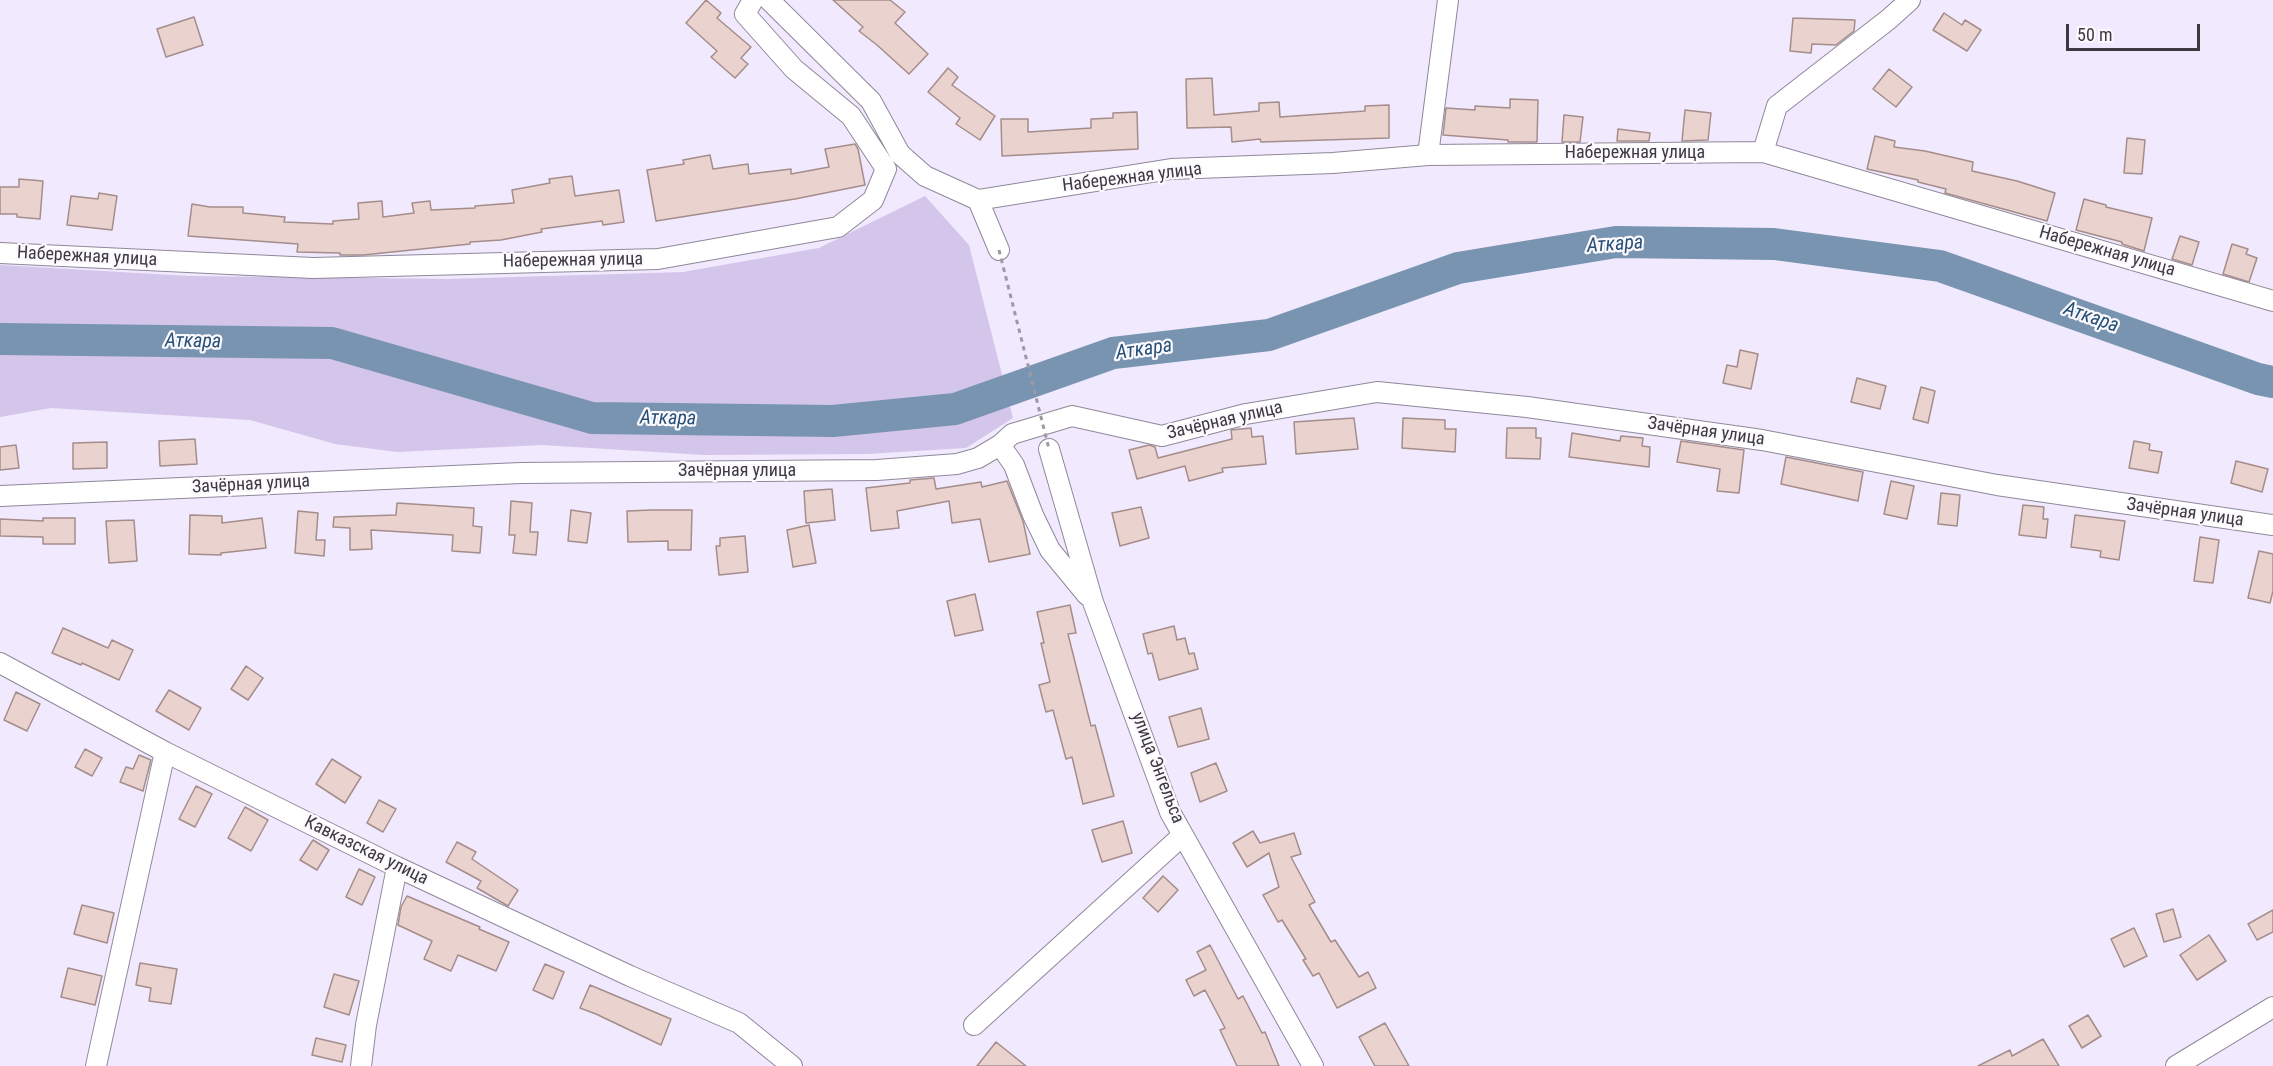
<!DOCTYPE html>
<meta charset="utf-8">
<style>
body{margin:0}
#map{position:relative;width:2273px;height:1066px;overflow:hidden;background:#f1e9fd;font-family:"Roboto Condensed",sans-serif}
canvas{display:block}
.scale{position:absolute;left:2066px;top:24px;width:134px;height:27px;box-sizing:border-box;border:3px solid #3c3941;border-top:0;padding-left:8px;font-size:18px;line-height:21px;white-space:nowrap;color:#3c3941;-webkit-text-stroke:4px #fbf9fd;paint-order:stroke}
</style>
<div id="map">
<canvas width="2273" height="1066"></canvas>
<div class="scale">50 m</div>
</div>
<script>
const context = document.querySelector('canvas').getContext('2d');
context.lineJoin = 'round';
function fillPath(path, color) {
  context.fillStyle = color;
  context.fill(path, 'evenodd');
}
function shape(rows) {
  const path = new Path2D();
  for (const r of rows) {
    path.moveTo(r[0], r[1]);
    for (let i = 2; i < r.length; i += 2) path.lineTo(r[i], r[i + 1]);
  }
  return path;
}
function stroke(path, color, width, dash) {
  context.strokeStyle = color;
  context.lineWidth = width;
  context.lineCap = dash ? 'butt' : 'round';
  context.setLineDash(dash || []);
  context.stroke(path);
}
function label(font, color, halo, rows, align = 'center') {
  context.font = font + ' "Roboto Condensed",sans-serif';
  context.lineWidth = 4.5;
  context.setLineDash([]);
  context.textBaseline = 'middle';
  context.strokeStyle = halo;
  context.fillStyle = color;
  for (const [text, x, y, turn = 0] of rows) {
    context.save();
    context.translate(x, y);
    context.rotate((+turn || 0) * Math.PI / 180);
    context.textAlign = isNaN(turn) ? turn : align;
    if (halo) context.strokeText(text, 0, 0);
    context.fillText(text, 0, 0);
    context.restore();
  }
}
fillPath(shape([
 [925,196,969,245,1013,418,966,448,867,454,704,455,542,445,397,452,335,444,250,420,51,408,0,417,0,265,189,276,449,279,683,272,819,248]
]), '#d4c5ea');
stroke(shape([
 [0,339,332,343,592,418,833,421,955,409,1113,353,1269,335,1458,268,1616,242,1774,244,1940,266,2258,379,2273,382]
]), '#7894b0', 32);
const building = shape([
 [706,0,721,13,717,18,751,47,741,58,748,64,735,78,711,57,717,51,686,23,706,0],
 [833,0,890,0,905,12,895,23,928,54,909,74,877,45,859,31,863,27,833,0],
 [1944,13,1962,25,1965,20,1981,30,1967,51,1933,30,1944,13],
 [194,17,203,45,166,57,157,29,194,17],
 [1793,18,1855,20,1854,31,1836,45,1812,44,1811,53,1790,51,1793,18],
 [948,68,958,77,952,85,995,116,980,140,956,124,960,118,928,92,948,68],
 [1889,69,1912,87,1896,107,1873,89,1889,69],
 [1212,78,1214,115,1259,111,1259,103,1279,102,1280,117,1365,111,1365,106,1389,105,1389,138,1261,142,1260,139,1232,142,1231,127,1187,128,1186,79,1212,78],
 [1510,99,1538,100,1537,142,1508,142,1508,140,1443,135,1446,108,1475,110,1475,106,1510,108,1510,99],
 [1685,110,1711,113,1708,140,1682,141,1685,110],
 [1137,112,1138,149,1002,156,1001,119,1028,119,1028,132,1091,128,1091,119,1113,118,1113,113,1137,112],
 [1564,115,1583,117,1580,142,1562,142,1564,115],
 [1618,129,1650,133,1649,141,1617,141,1618,129],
 [1875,136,1895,141,1894,147,1925,151,1973,162,1972,171,2017,181,2055,193,2047,221,1945,193,1946,189,1918,182,1918,180,1867,169,1875,136],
 [2127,138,2145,140,2142,174,2124,173,2127,138],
 [855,144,858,149,865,185,795,199,656,221,647,170,684,164,683,160,710,155,713,169,748,164,749,174,791,169,791,174,829,167,825,149,855,144],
 [572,176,575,196,619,190,624,222,603,225,602,221,541,229,542,232,501,240,470,242,470,244,363,255,340,255,340,253,297,252,298,244,188,236,192,204,210,207,243,207,243,213,285,217,284,222,333,224,333,221,359,219,358,203,382,201,383,217,414,213,412,203,430,201,431,210,475,208,475,206,514,203,512,190,550,183,549,179,572,176],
 [19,179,43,181,40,219,17,217,17,214,0,214,0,187,19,187,19,179],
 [99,193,117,196,112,230,67,225,71,196,98,199,99,193],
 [2084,199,2106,205,2106,207,2152,218,2144,251,2122,244,2122,242,2076,230,2084,199],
 [2180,236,2199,242,2192,265,2172,259,2180,236],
 [2232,244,2248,249,2246,254,2257,258,2249,282,2223,274,2232,244],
 [1740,350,1758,354,1751,389,1723,383,1727,365,1737,367,1740,350],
 [1857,378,1886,386,1880,409,1851,402,1857,378],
 [1921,387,1935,391,1928,423,1913,419,1921,387],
 [1354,418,1358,449,1296,454,1294,422,1354,418],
 [1403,418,1445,420,1445,429,1456,429,1455,452,1402,448,1403,418],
 [1251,428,1252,437,1263,436,1266,464,1222,468,1223,472,1189,481,1185,466,1137,479,1129,450,1149,445,1155,447,1158,458,1232,439,1231,430,1251,428],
 [1507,428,1536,428,1536,438,1541,438,1540,459,1506,458,1507,428],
 [1572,433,1620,441,1621,436,1643,438,1642,446,1650,447,1649,467,1569,457,1572,433],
 [195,439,197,464,160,466,159,441,195,439],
 [1681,441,1744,450,1739,493,1717,491,1720,469,1677,462,1681,441],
 [2134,441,2150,444,2149,450,2162,452,2158,473,2129,468,2134,441],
 [107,442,107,468,73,469,73,443,107,442],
 [16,445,19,468,0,470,0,447,16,445],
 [1786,457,1863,472,1858,501,1781,484,1786,457],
 [2236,461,2268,469,2262,492,2231,483,2236,461],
 [934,478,936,489,981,482,982,487,1007,481,1023,521,1030,554,989,562,980,519,952,523,949,501,897,511,899,528,871,531,866,488,910,483,910,480,934,478],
 [1891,481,1914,486,1907,519,1884,514,1891,481],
 [832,489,835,520,806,523,804,491,832,489],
 [1941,493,1960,495,1957,526,1938,524,1941,493],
 [511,501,532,503,530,532,538,532,536,555,513,553,515,535,509,535,511,501],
 [397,503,474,508,473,526,482,527,480,553,452,551,453,535,371,530,372,549,350,550,350,528,333,527,334,517,396,515,397,503],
 [2023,505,2044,507,2043,519,2048,519,2046,538,2019,535,2023,505],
 [1141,507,1149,538,1120,546,1112,513,1141,507],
 [571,510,591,513,587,543,568,541,571,510],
 [652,510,692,510,691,550,668,550,668,541,628,542,627,511,652,510],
 [298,511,318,513,316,540,325,540,324,556,295,553,298,511],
 [190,515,222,516,222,523,262,518,266,548,221,553,221,555,189,554,190,515],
 [2075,515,2125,521,2119,560,2100,557,2101,551,2071,547,2075,515],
 [43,518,75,518,75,544,43,544,43,537,0,536,0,519,43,521,43,518],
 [134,520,137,561,109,563,106,521,134,520],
 [809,525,816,563,793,567,787,530,809,525],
 [745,536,748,572,719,575,716,546,720,546,720,538,745,536],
 [2200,537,2219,540,2213,583,2194,581,2200,537],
 [2259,551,2273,554,2273,591,2270,603,2248,598,2259,551],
 [975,594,983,630,955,636,947,601,975,594],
 [1070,605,1076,633,1068,634,1091,726,1095,725,1114,796,1083,804,1072,757,1066,759,1053,710,1046,712,1039,685,1050,682,1041,643,1044,643,1037,612,1070,605],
 [1174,626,1177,640,1185,638,1189,654,1194,653,1198,669,1159,680,1152,653,1148,654,1143,634,1174,626],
 [63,628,108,648,112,640,133,650,119,680,82,663,81,665,52,653,63,628],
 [246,666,263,678,248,700,231,689,246,666],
 [169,690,201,708,189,730,156,711,169,690],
 [16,692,40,704,27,731,4,720,16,692],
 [1201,708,1209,739,1178,747,1169,717,1201,708],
 [85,749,102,758,92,776,75,767,85,749],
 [139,755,151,760,143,791,120,782,126,767,133,769,139,755],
 [332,759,361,777,345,803,316,784,332,759],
 [1216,763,1227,791,1200,802,1191,773,1216,763],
 [196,786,212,794,195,827,179,819,196,786],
 [379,800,396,809,383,832,367,823,379,800],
 [245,807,268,820,251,851,228,838,245,807],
 [1123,821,1132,853,1102,862,1092,830,1123,821],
 [1253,831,1260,843,1294,833,1301,854,1291,857,1315,902,1309,905,1331,942,1335,940,1359,977,1368,972,1376,988,1337,1008,1319,973,1313,976,1303,960,1306,959,1282,920,1278,922,1263,895,1279,887,1269,853,1247,867,1233,843,1253,831],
 [313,840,329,850,317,870,300,860,313,840],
 [457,842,476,852,472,859,518,890,508,906,477,888,481,881,446,862,457,842],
 [359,869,375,877,362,905,346,897,359,869],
 [1163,876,1178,890,1158,912,1143,898,1163,876],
 [407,896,480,927,479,929,509,942,496,971,458,955,451,971,424,959,432,941,398,925,401,907,407,896],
 [82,905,114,913,107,943,74,934,82,905],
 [2173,909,2181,937,2164,942,2156,914,2173,909],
 [2273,910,2273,932,2257,940,2248,924,2273,910],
 [2134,928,2147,956,2124,967,2111,939,2134,928],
 [2209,935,2226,961,2197,980,2180,955,2209,935],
 [1210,945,1238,999,1243,996,1262,1033,1265,1032,1279,1066,1237,1066,1220,1030,1225,1028,1205,990,1194,996,1186,980,1206,970,1197,952,1210,945],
 [140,963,177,969,171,1004,149,1001,151,988,136,985,140,963],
 [545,964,564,972,553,999,533,990,545,964],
 [68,968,102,976,95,1005,61,997,68,968],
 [334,974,359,981,349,1015,324,1007,334,974],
 [590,985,671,1019,661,1045,596,1014,580,1008,590,985],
 [2088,1015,2101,1036,2082,1048,2069,1026,2088,1015],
 [1385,1023,1409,1066,1375,1066,1359,1037,1385,1023],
 [316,1038,346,1045,342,1062,312,1055,316,1038],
 [2043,1039,2059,1066,1978,1066,2010,1050,2012,1056,2043,1039],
 [996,1042,1026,1066,977,1066,996,1042]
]);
fillPath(building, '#ead2ce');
stroke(building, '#a48d8a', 1.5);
const minor = shape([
 [769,0,871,101,900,154,925,176,978,200],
 [1763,152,1777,106,1889,19,1910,0],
 [1428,155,1448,0],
 [978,200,1171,169,1333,163,1428,155,1763,152,2273,301],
 [978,200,999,250],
 [0,253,313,268,658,259,838,227,873,200,886,169,851,116,794,69,745,14,753,0],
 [1000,445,1014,465,1033,515,1050,550,1087,595],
 [1049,449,1093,602,1170,812,1313,1066],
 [0,496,521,473,877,470,957,464,978,458,1000,445,1012,434,1072,416,1162,436,1246,414,1377,392,1527,407,1762,440,1997,485,2273,525],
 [0,663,165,752,397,867,630,976,739,1023,792,1066],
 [974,1025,1183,835],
 [96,1066,165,752],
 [361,1066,366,1025,397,867],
 [2176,1066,2273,1007]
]);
stroke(minor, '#8f889a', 22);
stroke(minor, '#fff', 20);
stroke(shape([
 [999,250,1049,449]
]), '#9e98a7', 3, [4.5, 4.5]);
label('18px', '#3c3941', '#fbf9fd', [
 ["Набережная улица",1635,153],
 ["Набережная улица",1132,178,-7],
 ["Набережная улица",2107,252,16],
 ["Набережная улица",87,257,3],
 ["Набережная улица",573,261,-1],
 ["Зачёрная улица",1225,421,-13],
 ["Зачёрная улица",1706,432,8],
 ["Зачёрная улица",737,471],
 ["Зачёрная улица",251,485,-3],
 ["Зачёрная улица",2185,513,8],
 ["улица Энгельса",1157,768,69],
 ["Кавказская улица",366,851,26]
]);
label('italic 20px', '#265078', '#fbf9fd', [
 ["Аткара",1615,245,-4],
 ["Аткара",2091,318,19],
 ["Аткара",193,342,1],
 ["Аткара",1144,350,-8],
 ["Аткара",668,419,1]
]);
</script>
